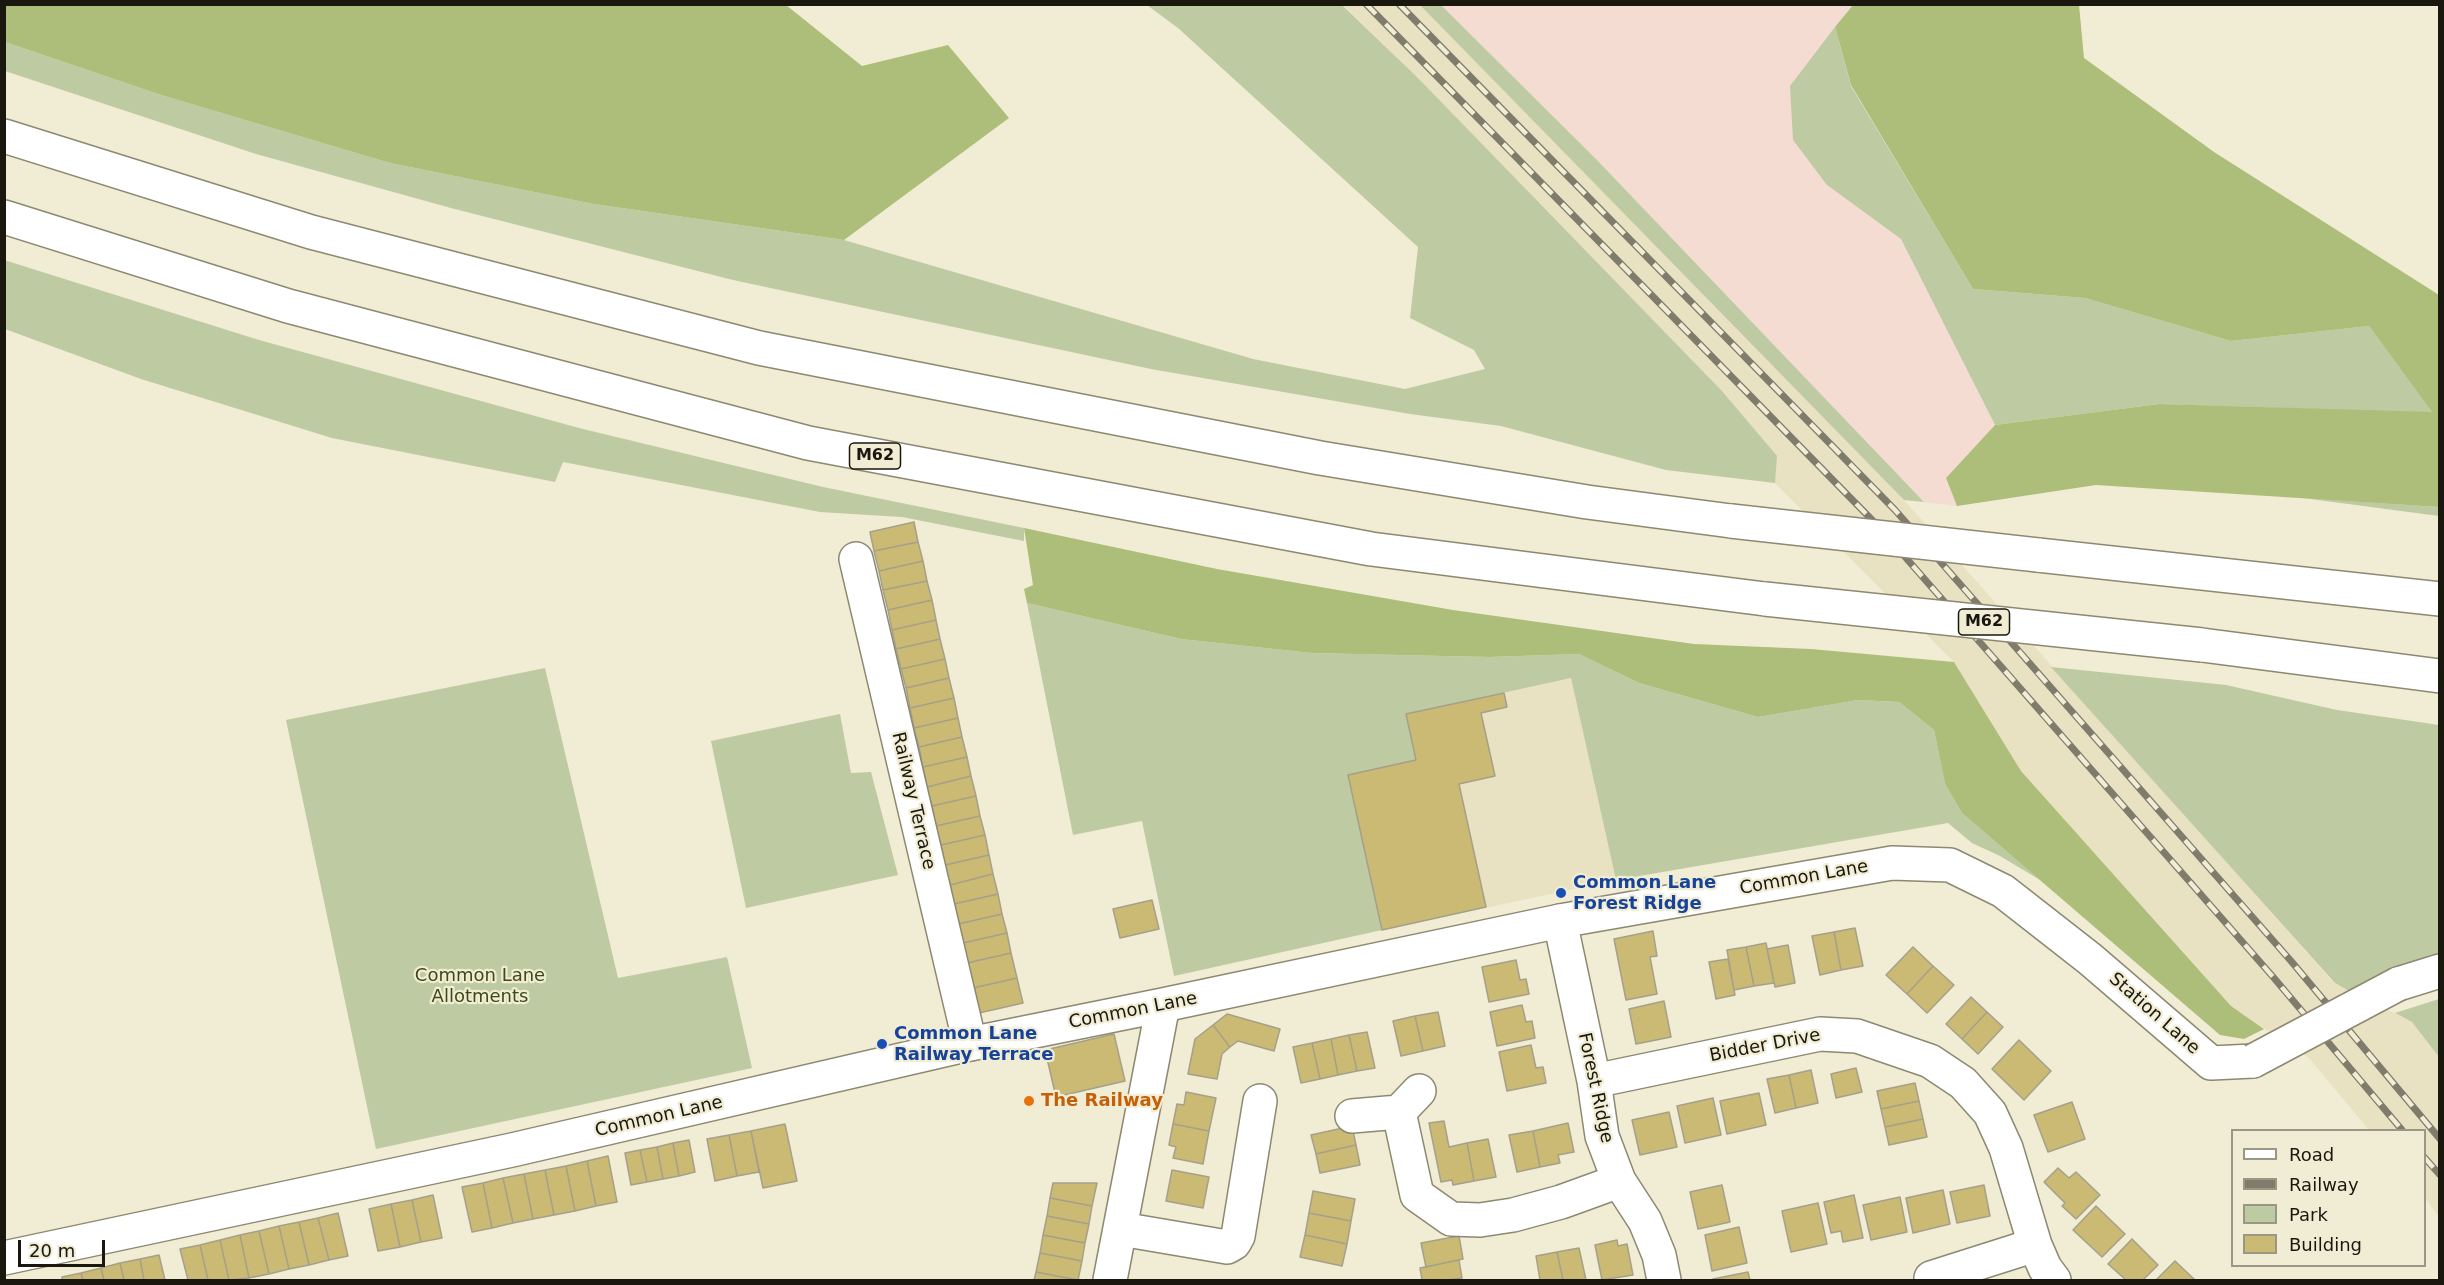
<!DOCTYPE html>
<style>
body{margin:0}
#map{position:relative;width:2444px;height:1285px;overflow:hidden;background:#f1ecd4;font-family:"DejaVu Sans",sans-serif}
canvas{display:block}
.frame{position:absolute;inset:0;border:6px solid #19170e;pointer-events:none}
.legend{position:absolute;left:2231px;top:1129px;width:195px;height:138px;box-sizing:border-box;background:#f1ecd4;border:2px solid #9b9785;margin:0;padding:8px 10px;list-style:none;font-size:18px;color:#19170e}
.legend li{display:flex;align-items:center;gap:12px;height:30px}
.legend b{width:30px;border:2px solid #9b9785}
.scale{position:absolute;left:18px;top:1240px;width:87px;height:27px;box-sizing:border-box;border:3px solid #19170e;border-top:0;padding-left:8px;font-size:18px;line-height:21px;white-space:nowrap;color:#19170e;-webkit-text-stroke:4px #f1ecd4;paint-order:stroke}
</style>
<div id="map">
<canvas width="2444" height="1285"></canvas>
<div class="frame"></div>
<ul class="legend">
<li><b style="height:8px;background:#fff"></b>Road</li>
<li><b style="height:8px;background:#7f7c6c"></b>Railway</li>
<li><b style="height:16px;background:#becaa1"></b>Park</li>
<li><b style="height:16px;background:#cbba73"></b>Building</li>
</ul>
<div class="scale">20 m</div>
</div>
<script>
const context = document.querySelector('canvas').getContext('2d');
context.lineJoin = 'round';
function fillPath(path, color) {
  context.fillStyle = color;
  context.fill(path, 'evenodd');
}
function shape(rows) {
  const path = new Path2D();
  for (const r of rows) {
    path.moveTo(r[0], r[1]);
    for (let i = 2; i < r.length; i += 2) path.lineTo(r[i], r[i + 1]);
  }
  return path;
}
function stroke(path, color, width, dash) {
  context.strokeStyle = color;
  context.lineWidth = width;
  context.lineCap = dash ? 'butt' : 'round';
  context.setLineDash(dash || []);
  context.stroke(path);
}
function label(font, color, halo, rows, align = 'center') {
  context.font = font + ' "DejaVu Sans",sans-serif';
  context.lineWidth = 4.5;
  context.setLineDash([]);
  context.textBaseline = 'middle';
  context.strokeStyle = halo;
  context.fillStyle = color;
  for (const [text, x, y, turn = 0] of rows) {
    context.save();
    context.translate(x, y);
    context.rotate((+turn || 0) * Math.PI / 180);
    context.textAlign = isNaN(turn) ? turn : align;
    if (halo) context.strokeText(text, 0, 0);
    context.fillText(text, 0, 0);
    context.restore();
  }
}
fillPath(shape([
 [1343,5,1420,5,1904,500,2334,983,2412,1022,2439,1057,2439,1217,2425,1198,2424,1130,2369,1130,2309,1058,2231,1006,2021,771,1954,662,1775,483,1776,456,1722,391,1417,77],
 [1571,678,1616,880,1382,930,1348,775,1406,714]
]), '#e8e1c2');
fillPath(shape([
 [1441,5,1853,5,1835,27,1827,185,1901,239,1995,425,1946,478,1957,506,1924,502,1596,159]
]), '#f4dcd2');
fillPath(shape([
 [1147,5,1342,5,1417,77,1722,391,1777,456,1775,483,1666,470,1501,426,1410,414,1151,369,733,280,451,208,256,154,5,71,5,42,161,95,390,163,594,204,844,240,1253,359,1405,389,1485,369,1474,350,1410,318,1418,247,1178,28],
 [1420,5,1441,5,1596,159,1924,502,1904,500],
 [1835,27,1851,86,1973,289,2085,298,2231,341,2369,326,2433,413,2159,404,1995,425,1901,239,1827,185,1793,140,1790,86],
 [4,260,259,340,579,428,823,487,1024,528,1024,541,902,517,820,512,563,462,555,482,332,438,141,379,5,329],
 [2303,498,2439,507,2439,516],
 [1027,603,1181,639,1312,653,1489,657,1579,654,1639,683,1758,717,1858,700,1899,702,1934,730,1945,784,1962,813,2040,880,2000,856,1972,843,1948,823,1616,880,1571,678,1406,714,1416,760,1348,776,1382,930,1174,976,1142,821,1073,835],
 [2051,667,2226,685,2337,710,2439,725,2439,957,2349,991,2335,983],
 [545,668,618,978,727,957,752,1068,376,1149,286,720],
 [840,714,851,773,871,772,898,875,746,908,711,741],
 [2439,999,2440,999,2439,1057,2412,1022,2395,1013]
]), '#becaa1');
fillPath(shape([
 [5,4,782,5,786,5,862,66,948,45,1009,118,844,240,594,204,390,163,161,95,5,42],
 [1853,5,2079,5,2084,58,2214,152,2439,295,2439,507,2096,485,1957,506,1946,478,1995,425,2159,404,2432,412,2369,326,2231,341,2085,298,1973,289,1851,85,1835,27],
 [1024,528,1217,569,1453,610,1694,644,1811,649,1954,662,2021,771,2231,1006,2264,1029,2244,1039,2220,1035,1962,813,1945,784,1934,730,1899,702,1858,700,1758,717,1639,683,1579,654,1489,657,1312,653,1181,639,1027,603,1024,589,1033,585]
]), '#acbe79');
const building = shape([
 [914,522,918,542,874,551,870,532,914,522],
 [918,542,923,561,879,571,874,551,918,542],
 [923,561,927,581,883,590,879,571,923,561],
 [927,581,932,600,888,610,883,590,927,581],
 [932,600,936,620,892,630,888,610,932,600],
 [936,620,940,639,896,649,892,630,936,620],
 [940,639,945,659,901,669,896,649,940,639],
 [945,659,949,678,906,688,901,669,945,659],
 [949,678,954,698,910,708,906,688,949,678],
 [1504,693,1507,707,1481,713,1495,776,1459,784,1486,907,1382,930,1348,775,1416,760,1406,714,1504,693],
 [954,698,958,718,914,728,910,708,954,698],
 [958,718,962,737,919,747,914,728,958,718],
 [962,737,967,757,923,767,919,747,962,737],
 [967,757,971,776,927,787,923,767,967,757],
 [971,776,976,796,932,806,927,787,971,776],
 [976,796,980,816,936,826,932,806,976,796],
 [980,816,985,835,941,845,936,826,980,816],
 [985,835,989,855,945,865,941,845,985,835],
 [989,855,993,874,950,885,945,865,989,855],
 [993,874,998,894,954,904,950,885,993,874],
 [998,894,1002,914,958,924,954,904,998,894],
 [1152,900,1159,929,1120,938,1113,909,1152,900],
 [1002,914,1007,933,963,943,958,924,1002,914],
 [1855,928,1863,966,1841,970,1834,932,1855,928],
 [1653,931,1657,956,1650,957,1657,994,1626,1000,1614,939,1653,931],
 [1834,932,1841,970,1820,975,1812,936,1834,932],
 [1007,933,1011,953,967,963,963,943,1007,933],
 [1766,943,1774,983,1754,986,1746,947,1766,943],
 [1788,945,1795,983,1775,987,1767,949,1788,945],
 [1746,947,1754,986,1734,990,1727,950,1746,947],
 [1913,947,1933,966,1907,994,1886,975,1913,947],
 [1011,953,1017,978,973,988,967,963,1011,953],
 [1728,959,1735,995,1716,999,1709,962,1728,959],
 [1516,960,1520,980,1526,979,1529,994,1489,1002,1482,967,1516,960],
 [1933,966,1954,985,1927,1013,1907,994,1933,966],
 [1017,978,1023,1003,979,1013,973,988,1017,978],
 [1971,997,1987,1012,1962,1039,1946,1024,1971,997],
 [1664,1001,1671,1037,1636,1044,1629,1009,1664,1001],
 [1522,1005,1526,1022,1532,1021,1535,1038,1497,1046,1490,1012,1522,1005],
 [1438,1012,1445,1046,1423,1051,1415,1016,1438,1012],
 [1987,1012,2003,1027,1978,1054,1962,1039,1987,1012],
 [1227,1014,1280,1029,1274,1051,1238,1041,1230,1047,1213,1025,1227,1014],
 [1415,1016,1423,1051,1401,1056,1393,1021,1415,1016],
 [1213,1025,1230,1047,1222,1054,1217,1079,1188,1074,1195,1039,1213,1025],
 [1367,1032,1375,1068,1357,1071,1349,1035,1367,1032],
 [1114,1034,1125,1081,1056,1097,1045,1050,1114,1034],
 [1349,1035,1357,1071,1338,1075,1331,1039,1349,1035],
 [1331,1039,1338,1075,1320,1079,1312,1043,1331,1039],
 [2019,1040,2051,1071,2024,1100,1992,1069,2019,1040],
 [1312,1043,1320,1079,1301,1083,1293,1047,1312,1043],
 [1531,1045,1536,1068,1543,1067,1546,1083,1507,1091,1499,1052,1531,1045],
 [1856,1068,1862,1092,1836,1098,1831,1074,1856,1068],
 [1811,1070,1818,1103,1796,1108,1789,1075,1811,1070],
 [1789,1075,1796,1108,1775,1113,1767,1079,1789,1075],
 [1915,1083,1919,1101,1881,1109,1877,1091,1915,1083],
 [1186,1092,1216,1098,1209,1131,1173,1124,1177,1104,1184,1105,1186,1092],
 [1759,1093,1766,1125,1727,1134,1720,1101,1759,1093],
 [1713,1098,1721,1135,1685,1143,1677,1106,1713,1098],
 [1919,1101,1923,1119,1885,1127,1881,1109,1919,1101],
 [2072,1102,2085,1139,2048,1152,2034,1115,2072,1102],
 [1669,1112,1677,1147,1640,1155,1632,1120,1669,1112],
 [1923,1119,1927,1137,1889,1145,1885,1127,1923,1119],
 [1444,1121,1449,1147,1467,1143,1474,1181,1453,1185,1452,1180,1441,1182,1429,1123,1444,1121],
 [1568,1123,1574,1152,1558,1155,1560,1163,1540,1167,1533,1131,1568,1123],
 [785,1124,797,1181,763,1188,751,1131,785,1124],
 [1173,1124,1209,1131,1203,1164,1173,1158,1176,1147,1169,1145,1173,1124],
 [1352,1126,1356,1145,1316,1154,1311,1135,1352,1126],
 [751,1131,759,1172,737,1176,729,1135,751,1131],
 [1533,1131,1540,1167,1517,1172,1509,1135,1533,1131],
 [729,1135,737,1176,715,1181,707,1139,729,1135],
 [1488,1139,1496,1177,1474,1181,1467,1143,1488,1139],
 [689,1140,695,1172,679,1176,673,1143,689,1140],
 [673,1143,679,1176,663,1179,657,1147,673,1143],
 [1356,1145,1360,1165,1320,1173,1316,1154,1356,1145],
 [657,1147,663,1179,647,1182,640,1150,657,1147],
 [640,1150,647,1182,631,1185,625,1153,640,1150],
 [608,1156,617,1202,596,1206,587,1161,608,1156],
 [587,1161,596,1206,575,1211,566,1166,587,1161],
 [566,1166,575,1211,554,1215,545,1170,566,1166],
 [2058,1168,2069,1178,2076,1172,2100,1195,2076,1219,2062,1206,2065,1203,2044,1182,2058,1168],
 [545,1170,554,1215,533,1219,524,1174,545,1170],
 [1172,1170,1209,1177,1203,1208,1166,1201,1172,1170],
 [524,1174,533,1219,513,1223,503,1178,524,1174],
 [503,1178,513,1223,492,1228,483,1183,503,1178],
 [483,1183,492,1228,472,1232,462,1187,483,1183],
 [1053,1183,1097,1183,1092,1206,1050,1198,1053,1183],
 [1722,1185,1730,1222,1698,1229,1690,1192,1722,1185],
 [1984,1185,1990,1216,1957,1223,1950,1192,1984,1185],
 [1943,1190,1950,1224,1913,1233,1906,1198,1943,1190],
 [1313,1191,1355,1199,1351,1221,1309,1213,1313,1191],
 [433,1195,442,1238,421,1242,412,1200,433,1195],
 [1854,1195,1863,1238,1843,1242,1841,1231,1831,1233,1824,1202,1854,1195],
 [1900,1197,1907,1232,1871,1240,1863,1205,1900,1197],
 [1050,1198,1092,1206,1089,1224,1047,1216,1050,1198],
 [412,1200,421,1242,400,1247,391,1204,412,1200],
 [1818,1203,1827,1244,1791,1252,1782,1211,1818,1203],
 [391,1204,400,1247,378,1251,369,1209,391,1204],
 [2096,1206,2125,1234,2102,1257,2073,1230,2096,1206],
 [338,1213,348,1256,329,1260,318,1218,338,1213],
 [1309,1213,1351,1221,1347,1244,1305,1235,1309,1213],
 [1047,1216,1089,1224,1085,1243,1043,1235,1047,1216],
 [318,1218,329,1260,309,1265,299,1222,318,1218],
 [299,1222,309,1265,289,1269,279,1226,299,1222],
 [279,1226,289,1269,269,1274,259,1231,279,1226],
 [1739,1227,1747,1263,1712,1271,1705,1235,1739,1227],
 [259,1231,269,1274,249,1278,240,1235,259,1231],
 [240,1235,249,1278,229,1280,220,1240,240,1235],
 [1043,1235,1085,1243,1082,1261,1040,1253,1043,1235],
 [1305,1235,1347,1244,1342,1266,1300,1257,1305,1235],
 [1459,1236,1463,1259,1426,1267,1421,1243,1459,1236],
 [2132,1239,2158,1265,2143,1280,2126,1280,2108,1264,2132,1239],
 [220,1240,229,1280,208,1280,200,1245,220,1240],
 [1617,1240,1618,1246,1627,1244,1633,1275,1602,1280,1595,1245,1617,1240],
 [200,1245,208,1280,188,1280,180,1249,200,1245],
 [1579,1248,1586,1280,1563,1280,1557,1252,1579,1248],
 [1557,1252,1563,1280,1540,1280,1536,1256,1557,1252],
 [1040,1253,1082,1261,1078,1280,1036,1272,1040,1253],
 [159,1255,165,1280,144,1280,140,1259,159,1255],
 [140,1259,144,1280,124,1280,120,1263,140,1259],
 [1459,1260,1462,1278,1447,1280,1422,1280,1420,1268,1459,1260],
 [2175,1261,2195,1280,2156,1280,2175,1261],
 [120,1263,124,1280,104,1280,101,1268,120,1263],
 [101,1268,104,1280,83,1280,81,1273,101,1268],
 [1036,1272,1078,1280,1034,1280,1036,1272],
 [1748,1272,1750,1280,1714,1280,1713,1279,1748,1272],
 [81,1273,83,1280,62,1280,62,1277,81,1273]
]);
fillPath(building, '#cbba73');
stroke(building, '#a5a08a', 1.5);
const minor = shape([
 [856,559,970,1044],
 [1560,921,1594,1081,1602,1136,1619,1181,1645,1221,1659,1255,1664,1280],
 [1594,1081,1820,1034,1857,1036,1930,1061,1963,1083,1990,1113,2006,1148,2035,1245,2045,1268,2054,1280],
 [1399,1112,1417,1195,1451,1219,1480,1220,1513,1215,1561,1202,1619,1181],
 [1352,1116,1399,1112,1419,1091],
 [1121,1229,1227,1247,1234,1243,1238,1236,1260,1101],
 [1931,1278,2035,1245]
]);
const tertiary = shape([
 [2398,984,2440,971],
 [4,1258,512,1150,970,1044,1163,1005,1560,921,1892,863,1950,865,2003,891,2090,959,2211,1063,2253,1061],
 [1110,1280,1163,1005]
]);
const motorway = shape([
 [4,136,311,232,759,348,1320,458,1587,502,1731,521],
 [4,217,288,306,808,443,1371,549,1765,599],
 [2038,555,2440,599],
 [2202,645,2440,676]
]);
stroke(minor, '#8d8872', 36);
stroke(tertiary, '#8d8872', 36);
stroke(motorway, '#8d8872', 36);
stroke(minor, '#fff', 33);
stroke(tertiary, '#fff', 33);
stroke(motorway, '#fff', 33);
const rail = shape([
 [1366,4,1878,526,2274,978,2402,1130],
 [1399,4,1895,510,2291,961,2440,1139],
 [2424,1157,2440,1175]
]);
stroke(rail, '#7f7c6c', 7);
stroke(rail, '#f1ecd4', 4.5, [14]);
const tertiaryBridge = shape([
 [2253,1061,2398,984]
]);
const motorwayBridge = shape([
 [1731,521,2038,555],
 [1765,599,2202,645]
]);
stroke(tertiaryBridge, '#8d8872', 36, []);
stroke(motorwayBridge, '#8d8872', 36, []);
stroke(tertiaryBridge, '#fff', 33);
stroke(motorwayBridge, '#fff', 33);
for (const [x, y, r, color] of [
 [1561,893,6,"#1a4fb4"],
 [882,1044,6,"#1a4fb4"],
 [1029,1101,6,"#e8710a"]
]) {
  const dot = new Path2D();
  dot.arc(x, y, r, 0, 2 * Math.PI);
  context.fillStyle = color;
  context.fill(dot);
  stroke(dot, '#f1ecd4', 2);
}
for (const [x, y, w] of [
 [875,456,51],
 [1984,622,51]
]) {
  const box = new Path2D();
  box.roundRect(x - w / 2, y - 13, w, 26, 4.5);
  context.fillStyle = '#f1ecd4';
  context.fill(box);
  stroke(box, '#19170e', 1.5);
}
label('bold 16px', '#19170e', null, [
 ["M62",875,456],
 ["M62",1984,622]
]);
label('18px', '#19170e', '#f1ecd4', [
 ["Railway Terrace",913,801,77],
 ["Common Lane",1804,878,-10],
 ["Common Lane",1133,1011,-11],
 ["Station Lane",2154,1014,41],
 ["Bidder Drive",1765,1046,-11],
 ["Forest Ridge",1595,1088,78],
 ["Common Lane",659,1117,-13]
]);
label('bold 18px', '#164399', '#f1ecd4', [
 ["Common Lane",1573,883],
 ["Forest Ridge",1573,904],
 ["Common Lane",894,1034],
 ["Railway Terrace",894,1055]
], 'left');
label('18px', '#3e4916', '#f1ecd4', [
 ["Common Lane",480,976],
 ["Allotments",480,997]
]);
label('bold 18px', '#c56008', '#f1ecd4', [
 ["The Railway",1041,1101]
], 'left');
</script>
